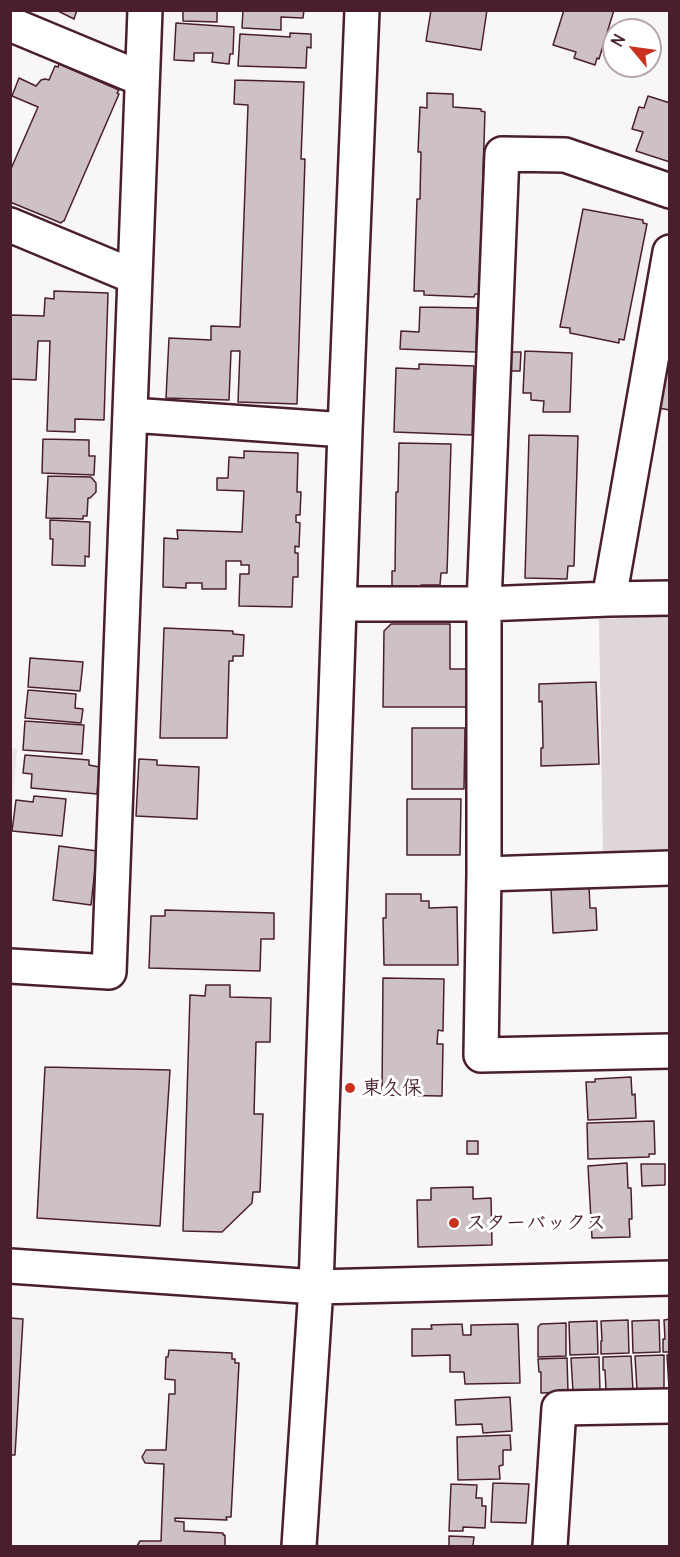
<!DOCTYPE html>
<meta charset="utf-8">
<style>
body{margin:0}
#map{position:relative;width:680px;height:1557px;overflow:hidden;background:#f8f6f7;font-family:Delius,sans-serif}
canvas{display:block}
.frame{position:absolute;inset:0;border:12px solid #4a1f2b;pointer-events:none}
.north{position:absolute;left:602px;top:18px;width:60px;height:60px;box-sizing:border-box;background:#fff;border:2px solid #b7a5aa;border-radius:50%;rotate:299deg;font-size:16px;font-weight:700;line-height:24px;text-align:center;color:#4a1f2b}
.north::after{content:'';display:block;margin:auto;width:21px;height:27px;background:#c8321e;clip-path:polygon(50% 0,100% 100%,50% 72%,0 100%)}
</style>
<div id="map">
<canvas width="680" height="1557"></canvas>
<div class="frame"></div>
<div class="north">N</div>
</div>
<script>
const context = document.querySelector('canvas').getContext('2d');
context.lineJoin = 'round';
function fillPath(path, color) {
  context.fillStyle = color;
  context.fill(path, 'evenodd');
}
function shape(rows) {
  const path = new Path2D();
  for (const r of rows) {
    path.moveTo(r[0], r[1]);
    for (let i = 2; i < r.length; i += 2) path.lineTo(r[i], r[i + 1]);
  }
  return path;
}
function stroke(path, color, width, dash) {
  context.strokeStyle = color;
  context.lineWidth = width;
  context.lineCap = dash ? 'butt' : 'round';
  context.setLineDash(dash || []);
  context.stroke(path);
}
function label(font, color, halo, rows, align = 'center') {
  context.font = font + ' Delius,"Klee One",sans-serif';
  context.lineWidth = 6;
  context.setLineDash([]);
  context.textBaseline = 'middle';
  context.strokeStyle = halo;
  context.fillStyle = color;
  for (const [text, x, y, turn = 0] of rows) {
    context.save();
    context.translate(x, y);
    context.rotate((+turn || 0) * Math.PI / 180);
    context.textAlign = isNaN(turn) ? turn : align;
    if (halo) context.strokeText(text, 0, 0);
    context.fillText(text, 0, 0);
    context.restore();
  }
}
fillPath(shape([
 [11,748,17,748,11,821,10,748]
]), '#ebe6e8');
fillPath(shape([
 [669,616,669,851,603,854,599,619]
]), '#ded6d9');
const building = shape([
 [56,10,77,10,74,19,56,10],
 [183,10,217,10,217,22,183,21,183,10],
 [243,10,304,10,303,18,281,17,281,30,242,28,243,10],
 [431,10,487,10,481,50,426,41,431,10],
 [564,10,614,10,599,59,597,58,595,65,574,58,576,52,553,45,564,10],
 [176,23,234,27,233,54,230,54,229,64,212,62,213,53,194,53,194,61,174,60,176,23],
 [290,33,311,34,311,48,307,47,306,68,238,66,240,34,290,37,290,33],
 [59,64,119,90,117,93,119,94,64,221,63,221,61,223,10,202,10,171,38,107,12,96,19,78,36,86,41,80,45,79,49,80,55,66,58,67,59,64],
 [235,80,304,82,301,159,305,159,297,404,238,402,240,351,231,351,229,400,166,398,169,338,211,340,211,326,240,327,248,105,234,104,235,80],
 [427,93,453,94,453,107,481,109,481,111,485,112,479,294,475,294,474,297,424,295,424,291,414,291,417,199,420,199,421,152,418,152,420,107,427,108,427,93],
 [648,96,670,103,670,162,636,151,643,132,632,129,639,107,644,108,648,96],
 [583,209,643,220,643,223,647,224,624,340,619,339,619,343,570,333,570,328,560,327,583,209],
 [54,291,108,293,104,420,75,419,75,432,47,431,50,341,38,341,36,380,10,379,10,315,44,316,45,298,54,299,54,291],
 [420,307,477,308,476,352,400,349,401,331,419,332,420,307],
 [525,351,572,353,570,412,543,412,544,401,531,400,531,393,523,393,525,351],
 [509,352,521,352,520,371,508,371,509,352],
 [670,353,670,410,658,408,670,353],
 [419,364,474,366,472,435,394,432,396,368,419,369,419,364],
 [529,435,578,436,574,566,568,566,567,579,525,578,529,435],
 [43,439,89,440,89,456,95,456,94,475,42,473,43,439],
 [399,443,451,444,447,573,441,573,440,585,421,585,421,587,392,587,392,571,395,571,396,492,398,492,399,443],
 [244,451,298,453,297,492,301,492,300,515,296,515,296,522,300,523,299,547,295,546,295,553,298,553,298,577,293,577,292,607,239,606,240,574,249,574,249,565,241,565,241,561,226,561,226,589,202,589,202,583,186,583,186,588,163,587,164,538,178,539,177,530,242,532,244,491,217,490,217,478,228,478,229,457,244,458,244,451],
 [48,476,91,477,96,483,96,492,90,498,88,498,87,516,83,516,83,519,46,518,48,476],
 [50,520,90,522,89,557,85,556,85,566,52,565,53,539,50,539,50,520],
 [391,624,450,624,450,669,467,669,466,707,383,707,384,631,391,624],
 [164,628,233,631,233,634,244,635,243,656,233,656,233,661,229,661,227,738,160,738,164,628],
 [30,658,83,662,80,691,28,687,30,658],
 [596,682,599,764,541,766,541,748,543,748,542,701,539,702,539,684,596,682],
 [28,690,76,694,75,708,83,709,81,723,25,718,28,690],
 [25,721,84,725,82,754,23,750,25,721],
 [412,728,465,728,464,789,412,789,412,728],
 [25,755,89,760,89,765,99,767,97,794,31,788,32,774,23,773,25,755],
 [139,759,157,760,157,765,199,767,197,819,136,816,139,759],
 [34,796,66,799,62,836,12,831,16,800,33,802,34,796],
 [407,799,461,799,460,855,407,855,407,799],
 [59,846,97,851,91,905,53,900,59,846],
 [589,886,590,908,596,908,597,930,553,933,551,888,589,886],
 [386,894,421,894,421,901,429,901,429,908,457,907,458,965,384,965,383,918,386,918,386,894],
 [165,910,274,913,274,939,261,939,260,971,149,968,151,916,165,916,165,910],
 [383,978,444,979,443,1031,438,1030,437,1044,443,1044,442,1096,382,1095,383,978],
 [206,985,230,985,230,997,271,998,270,1042,256,1042,254,1114,263,1114,260,1192,253,1192,252,1203,222,1232,183,1231,190,995,205,996,206,985],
 [45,1067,170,1070,160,1226,37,1218,45,1067],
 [631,1077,632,1095,635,1094,636,1118,588,1120,586,1082,595,1082,595,1079,631,1077],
 [654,1121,655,1154,649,1154,649,1157,588,1159,587,1123,654,1121],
 [467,1141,478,1141,478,1154,467,1154,467,1141],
 [627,1163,628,1188,631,1188,632,1219,629,1219,630,1237,592,1238,588,1166,627,1163],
 [641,1164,665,1164,665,1185,642,1186,641,1164],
 [473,1187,473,1199,491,1198,492,1245,418,1247,417,1200,431,1200,431,1188,473,1187],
 [10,1318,23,1319,15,1455,10,1455,10,1318],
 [670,1319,670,1352,663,1352,663,1339,665,1339,664,1320,670,1319],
 [628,1320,629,1353,601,1354,601,1341,602,1341,601,1321,628,1320],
 [659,1320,660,1352,633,1353,632,1321,659,1320],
 [597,1321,598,1354,570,1355,569,1322,597,1321],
 [566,1323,566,1356,538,1357,538,1327,541,1324,566,1323],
 [462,1324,463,1335,471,1335,471,1325,518,1324,520,1383,465,1384,464,1372,450,1372,450,1355,412,1356,412,1329,432,1329,431,1325,462,1324],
 [169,1350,232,1353,232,1359,235,1359,235,1363,239,1363,231,1517,226,1517,227,1520,175,1518,175,1521,184,1522,184,1531,223,1533,223,1535,225,1535,225,1546,137,1546,140,1541,161,1541,164,1464,145,1463,142,1457,146,1450,166,1450,169,1394,175,1394,175,1380,165,1379,166,1357,168,1357,169,1350],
 [670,1354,670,1388,669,1388,667,1355,670,1354],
 [664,1355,664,1389,637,1390,635,1356,664,1355],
 [631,1356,633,1390,606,1391,605,1370,603,1370,603,1357,631,1356],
 [599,1357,600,1391,573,1392,571,1358,599,1357],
 [567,1358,568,1392,541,1393,541,1372,539,1372,538,1359,567,1358],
 [510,1397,512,1431,483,1433,482,1424,456,1425,455,1400,510,1397],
 [510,1435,511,1450,503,1450,503,1465,499,1466,500,1479,458,1480,457,1437,510,1435],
 [493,1483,529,1484,526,1523,491,1522,493,1483],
 [451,1484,477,1485,476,1498,482,1498,482,1506,486,1506,485,1528,463,1527,463,1531,449,1531,451,1484],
 [449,1536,474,1537,473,1546,449,1546,449,1536]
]);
fillPath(building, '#cdc1c4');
stroke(building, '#4a1f2b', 1.5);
const minor = shape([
 [10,24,142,79],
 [670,191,565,155,502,154,484,604,484,874,481,1055,670,1051],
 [10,225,135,277],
 [131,415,345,430],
 [609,599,670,252],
 [339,604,484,604,609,599,670,598],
 [484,874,670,868],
 [10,966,109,972,145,10],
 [10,1266,316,1287,670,1278],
 [299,1546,316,1287,345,430,362,10],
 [550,1546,559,1408,670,1406]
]);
stroke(minor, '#4a1f2b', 38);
stroke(minor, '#fff', 33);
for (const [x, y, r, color] of [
 [350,1088,6,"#c8321e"],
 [454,1223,6,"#c8321e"]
]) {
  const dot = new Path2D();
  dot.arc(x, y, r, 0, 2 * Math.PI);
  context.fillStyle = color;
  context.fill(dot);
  stroke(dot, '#fff', 2);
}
label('bold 20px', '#4a1f2b', '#fff', [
 ["東久保",362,1088],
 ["スターバックス",466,1223]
], 'left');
</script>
